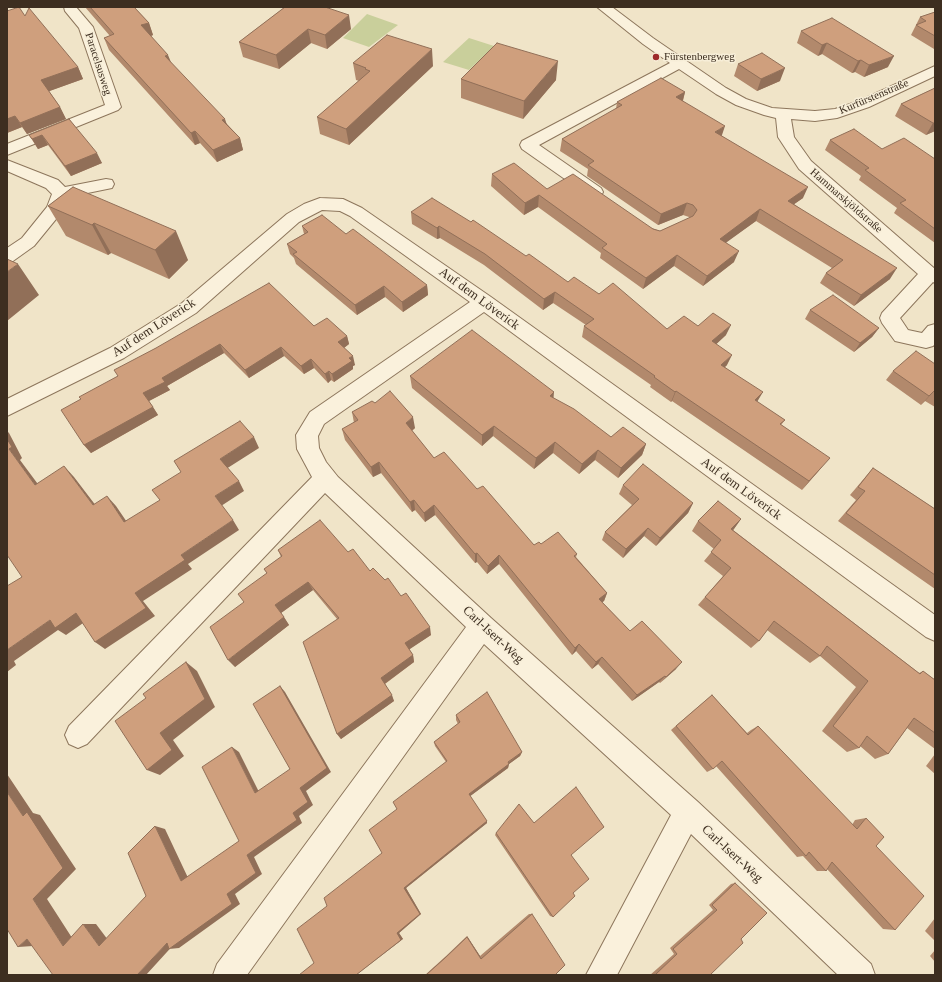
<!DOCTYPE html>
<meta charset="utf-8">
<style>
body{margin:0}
#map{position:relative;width:942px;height:982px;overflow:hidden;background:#f0e4c8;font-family:"Times New Roman",serif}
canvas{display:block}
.frame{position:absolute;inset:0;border:8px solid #3d2e20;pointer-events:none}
</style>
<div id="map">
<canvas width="942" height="982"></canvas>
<div class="frame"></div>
</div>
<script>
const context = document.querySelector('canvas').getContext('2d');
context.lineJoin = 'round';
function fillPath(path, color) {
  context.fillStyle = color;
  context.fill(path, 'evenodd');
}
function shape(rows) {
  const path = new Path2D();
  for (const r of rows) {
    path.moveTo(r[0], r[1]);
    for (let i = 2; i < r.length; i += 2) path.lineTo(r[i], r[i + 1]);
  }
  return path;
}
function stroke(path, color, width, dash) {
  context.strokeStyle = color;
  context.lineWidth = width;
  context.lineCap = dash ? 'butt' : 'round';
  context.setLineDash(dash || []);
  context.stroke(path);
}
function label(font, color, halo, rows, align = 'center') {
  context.font = font + ' "Times New Roman",serif';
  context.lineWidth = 3;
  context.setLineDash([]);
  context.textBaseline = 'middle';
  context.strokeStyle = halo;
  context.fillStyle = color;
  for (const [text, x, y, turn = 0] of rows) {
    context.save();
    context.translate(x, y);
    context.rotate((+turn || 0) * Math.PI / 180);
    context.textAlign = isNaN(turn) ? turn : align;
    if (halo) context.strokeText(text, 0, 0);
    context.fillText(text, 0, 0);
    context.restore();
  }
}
fillPath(shape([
 [367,14,398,25,369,47,343,38],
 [469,38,494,46,469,70,443,62]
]), '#c9cf9b');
const street = shape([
 [64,7,76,7,93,27,121,107,118,110,7,155,7,144,105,105,79,28,65,11,64,7],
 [597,7,612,7,653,38,726,88,746,99,772,108,815,111,835,109,859,101,935,66,935,76,869,107,837,118,815,121,791,119,794,137,811,161,935,269,935,283,933,282,900,318,908,330,922,333,928,326,935,324,935,344,933,346,926,348,895,341,882,323,880,318,882,313,918,274,799,169,778,137,776,118,764,115,736,105,716,94,679,69,539,145,601,188,603,192,601,196,595,197,589,196,522,149,520,145,522,141,670,63,643,44,597,7],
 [7,160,58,180,65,187,106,179,112,180,114,184,112,188,68,197,61,213,34,246,13,261,7,263,7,248,22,238,47,207,52,194,46,188,7,171,7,160],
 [320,198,343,199,362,208,491,297,935,615,935,641,926,637,484,312,324,424,318,436,319,448,326,462,338,477,491,618,698,802,871,964,875,975,838,975,691,834,617,975,586,975,671,815,484,644,247,975,213,975,217,964,466,627,325,493,87,744,78,748,69,744,65,735,69,726,312,477,297,449,296,435,310,412,470,302,350,216,340,211,322,210,299,222,196,313,124,358,7,416,7,399,110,348,182,303,287,214,304,204,320,198]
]);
stroke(street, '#8d765c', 2);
fillPath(street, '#faf1dc');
fillPath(shape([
 [85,7,134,7,149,23,153,35,151,36,171,63,240,138,243,150,217,162,200,143,195,145,109,50,104,38,110,36],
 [285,7,351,29,327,49,311,43,279,69,243,57,239,42],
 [7,11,25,16,78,67,83,79,49,91,60,107,66,119,27,134,22,127,7,133],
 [935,12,935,48,934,49,911,35,920,17],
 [801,31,888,67,864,77,855,72,852,73,822,54,818,56,797,43],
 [353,63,433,66,349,145,320,134,317,117,359,81,356,80],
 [738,64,780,81,757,91,734,76],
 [461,79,556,80,523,119,461,98],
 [935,88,935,131,926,135,895,116,901,104],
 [685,92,683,101,722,136,803,198,794,204,890,279,854,306,820,283,826,273,832,268,756,221,726,242,734,262,703,286,674,266,643,289,600,258,601,253,538,207,524,215,491,186,492,174,547,189,660,231,690,218,689,217,683,215,658,225,587,176,588,169,560,151,562,139,616,109,617,102],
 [69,119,102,163,71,176,48,145,38,149,29,135],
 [830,140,935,159,935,243,894,213,897,208,859,180,861,176,825,150],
 [73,187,188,260,169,279,111,253,108,255,66,236,48,206],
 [411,212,526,256,568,282,599,294,667,329,698,326,726,335,716,344,727,365,725,367,757,402,785,420,781,425,822,467,802,490,672,401,671,402,650,387,651,385,582,337,584,326,586,325,553,303,543,310,484,265,440,238,437,239,412,224],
 [302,226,346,234,427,285,428,295,403,312,385,297,357,315,296,264,294,258,290,254,287,244,304,234],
 [810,310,879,328,872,337,854,352,805,319],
 [314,326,347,336,349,344,344,348,355,365,353,366,353,369,334,382,331,380,328,383,314,368,304,374,284,356,249,378,224,353,167,386,170,390,149,401,158,415,91,453,84,445,81,399,118,376,156,348],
 [935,364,935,407,925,401,921,405,886,380,893,371],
 [410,376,553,398,611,437,646,444,642,455,618,478,595,460,579,474,553,453,534,469,493,436,482,446,412,388],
 [375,403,415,428,412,431,434,458,477,489,534,545,541,544,577,554,576,557,607,593,604,601,602,602,630,631,676,669,660,683,659,682,632,701,598,664,592,669,576,651,572,655,499,564,487,574,477,562,475,563,435,515,425,522,415,510,412,512,381,473,373,477,345,440,342,429,354,423,352,412],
 [873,468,935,509,935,589,838,521,856,500,850,495],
 [623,485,693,503,688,513,656,546,644,536,623,558,602,540,605,532,632,505,619,494],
 [741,519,733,530,919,673,923,671,935,680,935,749,907,728,888,754,875,759,860,746,859,748,847,752,822,731,856,687,820,656,810,663,767,630,759,641,751,648,698,605,705,597,723,576,704,561,714,549,692,531,698,521],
 [278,550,348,552,370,571,385,580,401,596,431,635,409,649,413,655,414,662,385,684,394,701,341,739,337,734,337,619,313,590,281,613,289,625,235,667,244,602,267,573,264,569,281,557],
 [712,695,747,733,751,730,758,726,852,825,855,820,866,818,876,846,895,930,883,929,827,869,826,871,817,871,803,856,797,857,716,766,713,769,707,772,671,730],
 [456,715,522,752,520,756,509,764,508,768,470,796,487,823,406,888,421,914,399,933,403,939,314,963,327,906,382,853,397,809,446,762,435,746,434,742,458,724,456,720],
 [935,754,935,774,926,766],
 [534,823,571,855,573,893,553,917,550,916,495,835,496,833],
 [735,883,741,939,710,975,650,975,674,954,670,948,713,910,709,905,731,884],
 [529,914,532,914,555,975,425,975,446,956,467,936,480,956],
 [935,918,935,941,925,931],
 [935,950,935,962,930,956]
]), '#b2896c');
fillPath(shape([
 [349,15,351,29,327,49,325,35],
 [149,23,153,35,146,38,141,25],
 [308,29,311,43,279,69,276,55],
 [827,43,822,54,818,56,822,45],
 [432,49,433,66,349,145,346,129],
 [168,55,173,67,165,56],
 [894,56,888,67,864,77,869,65],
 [861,60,855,72,852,73,858,61],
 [558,61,556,80,523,119,524,101],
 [78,67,83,79,47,92,41,80],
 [785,68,780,81,757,91,761,79],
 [685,92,682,103,676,97],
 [60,107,66,119,27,134,20,123],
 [15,116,22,127,7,133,7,119],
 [225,119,229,131,222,120],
 [933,123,935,123,935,131,926,135],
 [725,126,721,138,715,132],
 [195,131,200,143,195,145,191,133],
 [42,135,48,145,38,149,32,139],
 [240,138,243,150,217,162,213,150],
 [97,153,102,163,71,176,65,166],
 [808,187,803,198,783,212,788,201],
 [539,195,538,207,524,215,525,203],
 [687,203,683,215,658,225,661,214],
 [760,209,756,221,716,250,720,239],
 [94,223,111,253,108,255,92,225],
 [439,226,440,238,437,239,437,228],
 [176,231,188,260,169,279,155,250],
 [739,251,734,262,703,286,707,276],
 [677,255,674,266,643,289,646,278],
 [18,264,39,295,7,321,7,272],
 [897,268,890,279,854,306,861,295],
 [427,285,428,295,403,312,402,302],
 [384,286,385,297,357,315,355,305],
 [555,292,553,303,543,310,544,299],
 [731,325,726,335,708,352,712,341],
 [879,328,872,337,854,352,860,343],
 [347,336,349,344,340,351,338,342],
 [220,344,224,353,167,386,170,390,149,401,143,393,162,378],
 [281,347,284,356,249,378,245,370],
 [732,355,727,365,716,375,721,365],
 [353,356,355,365,353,366,353,369,334,382,332,374,349,358],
 [311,359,314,368,304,374,301,366],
 [329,371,331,380,328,383,325,374],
 [676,391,672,401,671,402,675,392],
 [934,391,925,401,921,405,929,396],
 [554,392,553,404,550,396],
 [763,392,757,402,755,400],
 [153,407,158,415,91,453,84,445],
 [413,417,415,428,407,434,406,423],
 [494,426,493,436,482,446,482,435],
 [7,431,9,433,22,458,20,460,46,495,35,485,9,449,7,439],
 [254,437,259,448,226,469,220,459],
 [555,442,553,453,534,469,536,458],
 [646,444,642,455,618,478,621,468],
 [598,450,595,460,579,474,582,464],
 [830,458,822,467,802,490,809,481],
 [379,462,381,473,373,477,371,467],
 [64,466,74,477,103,515,93,505],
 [239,481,244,491,221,506,215,496],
 [107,496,116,506,133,531,124,522],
 [414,500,415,510,412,512,410,502],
 [693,503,688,513,656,546,660,538],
 [434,505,435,515,425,522,424,513],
 [741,519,734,529,725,539,731,529],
 [233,520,239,530,188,564,192,569,143,601,155,616,105,649,95,642,135,593,181,555],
 [648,528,644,536,623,558,626,549],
 [477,553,477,562,475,563,475,554],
 [499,555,499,564,487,574,488,566],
 [308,582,313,590,281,613,275,605],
 [607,593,604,601,595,607,599,599],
 [76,613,86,621,66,635,58,630,14,661,16,665,7,672,7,650,50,620],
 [284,617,289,625,235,667,228,660],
 [430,627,431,635,407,651,405,643],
 [579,644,576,651,572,655,575,648],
 [413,655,414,662,383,685,381,678],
 [602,657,598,664,592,669,596,662],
 [186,662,197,671,215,707,173,740,184,756,160,775,147,770],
 [682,662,676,669,660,683,666,677],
 [665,676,659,682,632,701,637,695],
 [280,686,285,692,331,772,306,791,313,805,299,816,302,823,254,857,262,874,235,894,240,904,179,948,169,949,227,894,247,855,293,813,300,788],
 [392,695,394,701,341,739,337,734],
 [232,747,239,752,261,796,255,793],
 [522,752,520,756,509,764,508,768,469,797,469,794],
 [7,774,33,813,40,815,76,869,47,899,76,944,63,946,33,899,23,816,7,792],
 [487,821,487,823,406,888,421,914,399,933,403,939,356,975,397,933,404,888],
 [155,826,165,829,190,882,181,881],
 [83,924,96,924,111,944,99,946],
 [467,936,480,956,481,959,467,937],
 [27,939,33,946,18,947],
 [177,941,146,975,137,975,167,943]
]), '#916f58');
const building = shape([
 [19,7,25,16,29,8,78,67,41,80,60,107,20,123,15,116,7,119,7,11,19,7],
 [90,7,134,7,149,23,141,25,168,55,165,56,225,119,222,120,240,138,213,150,195,131,191,133,104,38,114,34,90,7],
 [285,7,325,7,349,15,325,35,308,29,276,55,239,42,285,7],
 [935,12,935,36,916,25,926,21,920,17,935,12],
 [832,18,894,56,869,65,861,60,858,61,827,43,822,45,801,31,832,18],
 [387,35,432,49,346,129,317,117,370,71,365,69,366,68,353,63,387,35],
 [497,43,558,61,524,101,461,79,497,43],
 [762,53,785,68,761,79,738,64,762,53],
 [661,78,685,92,676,97,725,126,715,132,808,187,788,201,897,268,861,295,826,273,843,260,760,209,720,239,739,251,707,276,677,255,646,278,602,248,607,244,539,195,525,203,492,174,514,163,547,189,573,174,653,229,660,231,693,216,697,210,693,205,687,203,661,214,588,165,594,161,562,139,622,105,617,102,661,78],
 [935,88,935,123,933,123,901,104,935,88],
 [69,119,97,153,65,166,42,135,32,139,29,135,69,119],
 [854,129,882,149,904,138,935,159,935,229,900,203,906,200,865,170,869,168,830,140,854,129],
 [73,187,176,231,155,250,94,223,92,225,48,206,73,187],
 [432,198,471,222,473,220,526,256,529,254,568,282,574,277,599,294,613,283,667,329,684,316,698,326,713,313,731,325,712,341,732,355,721,365,763,392,755,400,785,420,780,424,830,458,809,481,676,391,675,392,654,377,655,376,584,326,594,319,555,292,544,299,485,254,439,226,437,228,411,212,432,198],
 [322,215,346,234,353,229,427,285,402,302,384,286,355,305,293,254,297,252,287,244,308,232,302,226,322,215],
 [7,259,18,264,7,272,7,259],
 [269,283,314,326,327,318,347,336,338,342,353,356,349,358,352,361,332,374,329,371,325,374,311,359,301,366,281,347,245,370,220,344,162,378,165,382,143,393,153,407,84,445,61,410,81,399,79,397,118,376,114,370,156,348,269,283],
 [833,295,879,328,860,343,810,310,833,295],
 [472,330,554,392,550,396,574,409,611,437,623,427,646,444,621,468,598,450,582,464,555,442,536,458,494,426,482,435,410,376,472,330],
 [916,351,935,364,935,392,934,391,929,396,893,371,916,351],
 [390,391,413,417,406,423,434,458,444,452,477,489,483,486,534,545,539,542,541,544,558,532,577,554,574,556,607,593,599,599,630,631,642,621,682,662,666,677,665,676,637,695,602,657,596,662,579,644,575,648,499,555,488,566,477,553,475,554,434,505,424,513,414,500,410,502,379,462,371,467,342,429,358,420,352,412,372,401,375,403,390,391],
 [240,421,254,437,220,459,239,481,215,496,233,520,181,555,185,560,135,593,146,608,95,642,76,613,55,628,50,620,7,650,7,586,22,577,7,555,7,439,12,447,9,449,35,485,64,466,93,505,107,496,124,522,160,500,152,490,181,472,174,461,240,421],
 [643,464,693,503,660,538,648,528,626,549,605,532,639,499,623,485,643,464],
 [873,468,935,509,935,575,846,513,865,491,858,487,873,468],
 [718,501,741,519,731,529,920,674,923,671,935,680,935,733,914,718,888,754,867,736,859,748,833,726,868,681,827,646,820,656,774,621,759,641,705,597,731,568,711,552,721,540,698,521,718,501],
 [320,520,348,552,353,549,370,571,373,568,385,580,388,578,401,596,406,593,430,627,405,643,413,655,381,678,392,695,337,734,303,642,339,618,308,582,275,605,284,617,228,660,210,627,244,602,238,594,267,573,264,569,282,556,278,550,320,520],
 [186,662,205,699,160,733,172,750,147,770,115,721,146,698,143,694,186,662],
 [280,686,327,768,300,788,308,802,293,813,297,820,247,855,256,873,227,894,232,904,169,949,167,943,137,975,53,975,27,939,18,947,7,929,7,792,23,816,27,812,63,868,33,899,63,946,83,924,99,946,146,896,128,853,155,826,181,881,239,841,202,767,232,747,255,793,290,769,253,704,280,686],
 [487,692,522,752,508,762,509,764,469,794,487,821,404,888,420,914,397,933,401,940,356,975,299,975,314,963,297,929,327,906,324,898,382,853,369,830,397,809,393,802,447,761,434,742,460,722,456,715,487,692],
 [712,695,748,735,758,726,857,829,866,818,884,837,876,846,924,896,895,930,832,862,826,871,809,852,806,856,722,761,713,769,676,726,712,695],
 [576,787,604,827,571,855,589,879,573,893,575,896,553,917,496,833,519,804,534,823,576,787],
 [735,883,767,913,741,939,743,943,710,975,655,975,677,954,673,949,717,910,712,905,735,883],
 [532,914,565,965,555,975,426,975,445,958,467,937,481,959,532,914]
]);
fillPath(building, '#cf9f7d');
stroke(building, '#916f58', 1);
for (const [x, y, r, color] of [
 [656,57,4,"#9e2a2b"]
]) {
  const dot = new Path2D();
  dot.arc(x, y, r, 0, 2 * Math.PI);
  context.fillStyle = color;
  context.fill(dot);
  stroke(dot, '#f7eed8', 1.5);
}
label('11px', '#3d2e20', '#f7eed8', [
 ["Fürstenbergweg",664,57]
], 'left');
label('11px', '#3d2e20', '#f7eed8', [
 ["Paracelsusweg",98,64,72],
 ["Kurfürstenstraße",874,97,-23],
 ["Hammarskjöldstraße",846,201,41]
]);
label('13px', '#3d2e20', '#f7eed8', [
 ["Auf dem Löverick",479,299,36],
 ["Auf dem Löverick",154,328,-33],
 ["Auf dem Löverick",741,489,36],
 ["Carl-Isert-Weg",493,635,43],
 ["Carl-Isert-Weg",732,854,43]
]);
</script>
